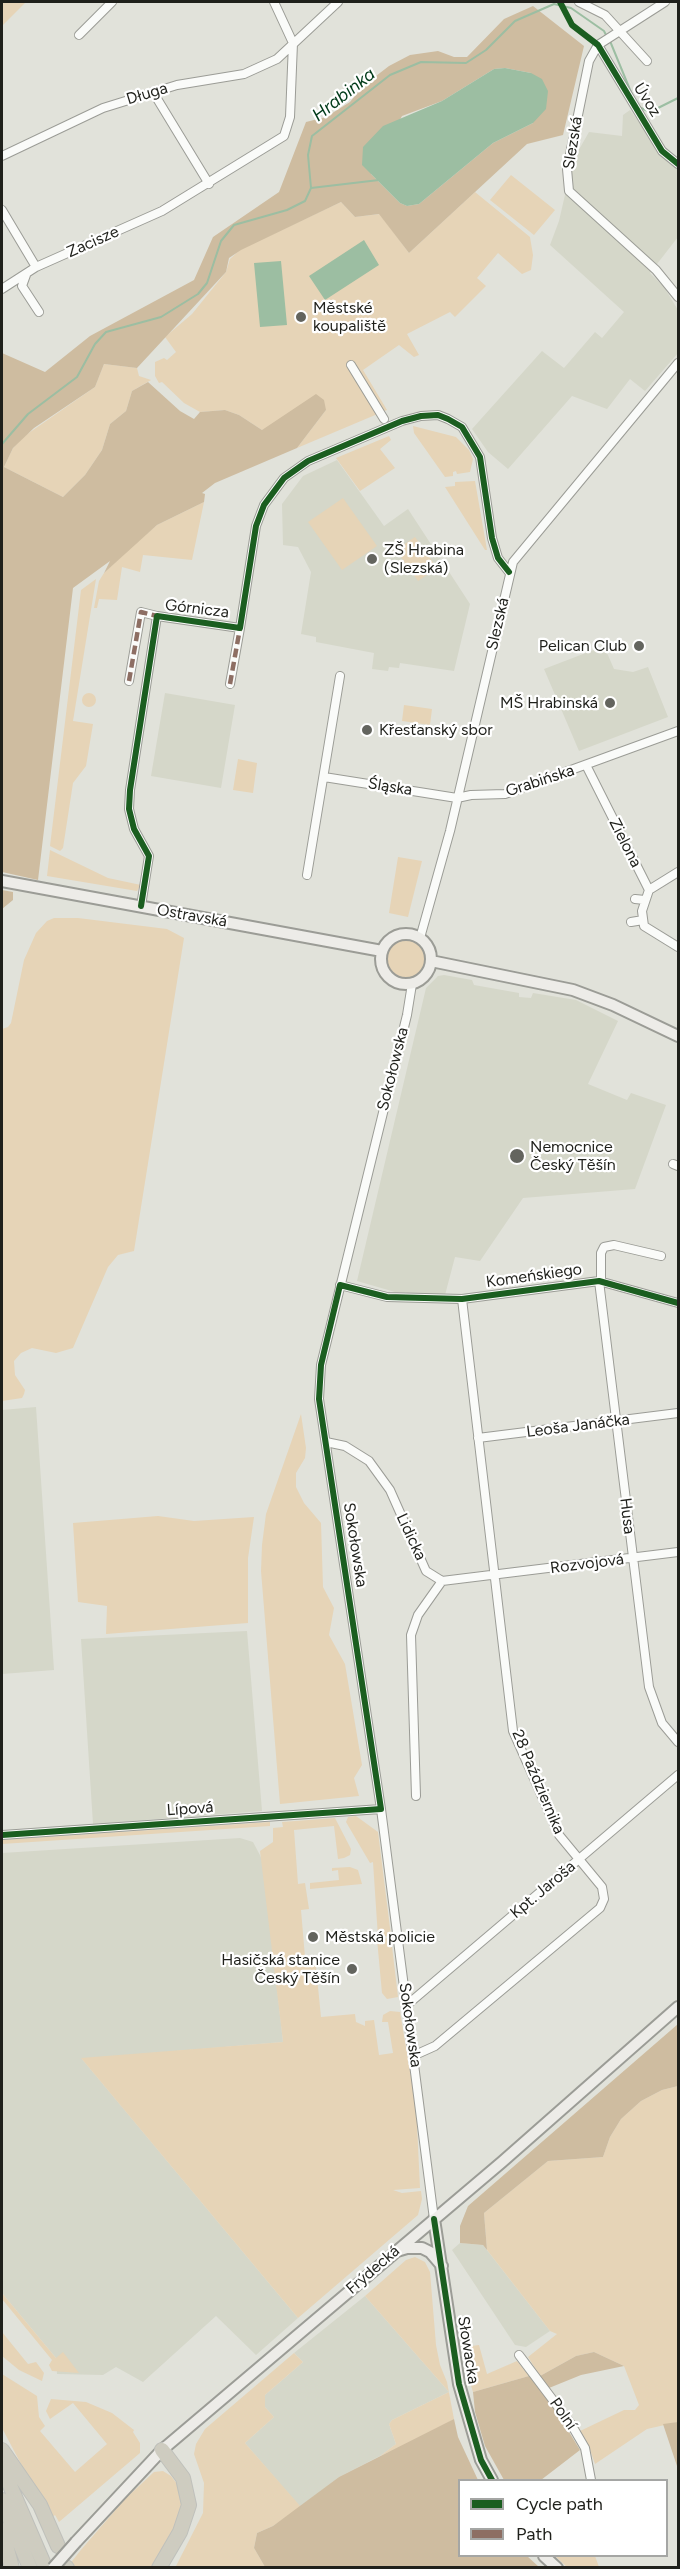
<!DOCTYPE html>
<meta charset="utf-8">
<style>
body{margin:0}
#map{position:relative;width:680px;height:2569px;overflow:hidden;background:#e1e2da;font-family:Figtree,sans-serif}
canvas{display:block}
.frame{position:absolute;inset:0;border:3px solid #1f201b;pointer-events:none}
.legend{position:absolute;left:458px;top:2479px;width:210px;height:78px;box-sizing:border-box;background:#fff;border:2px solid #a5a6a4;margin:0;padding:8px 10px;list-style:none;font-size:18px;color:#1f201b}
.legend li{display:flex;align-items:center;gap:12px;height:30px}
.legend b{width:30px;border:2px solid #a5a6a4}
</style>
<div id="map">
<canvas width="680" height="2569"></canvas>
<div class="frame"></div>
<ul class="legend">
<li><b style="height:8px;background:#1b5e20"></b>Cycle path</li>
<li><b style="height:8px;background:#8d6e63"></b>Path</li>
</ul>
</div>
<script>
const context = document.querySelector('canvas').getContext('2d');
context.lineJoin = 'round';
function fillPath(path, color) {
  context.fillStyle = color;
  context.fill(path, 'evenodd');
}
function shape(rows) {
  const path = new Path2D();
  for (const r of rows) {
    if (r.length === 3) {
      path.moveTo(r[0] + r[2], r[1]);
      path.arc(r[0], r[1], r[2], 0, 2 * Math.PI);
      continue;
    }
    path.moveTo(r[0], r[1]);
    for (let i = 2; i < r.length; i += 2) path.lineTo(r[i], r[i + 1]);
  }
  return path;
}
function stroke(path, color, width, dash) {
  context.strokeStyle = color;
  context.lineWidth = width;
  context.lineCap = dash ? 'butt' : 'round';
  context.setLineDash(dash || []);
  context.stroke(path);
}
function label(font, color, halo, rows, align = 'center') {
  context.font = font + ' Figtree,sans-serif';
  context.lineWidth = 4.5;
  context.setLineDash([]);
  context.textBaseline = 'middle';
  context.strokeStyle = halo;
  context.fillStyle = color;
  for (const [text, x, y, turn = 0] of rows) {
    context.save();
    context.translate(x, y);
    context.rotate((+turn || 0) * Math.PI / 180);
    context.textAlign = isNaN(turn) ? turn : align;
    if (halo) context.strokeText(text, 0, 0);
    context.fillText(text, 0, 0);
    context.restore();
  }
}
fillPath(shape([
 [630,110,662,153,678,170,678,237,650,273,664,287,678,310,678,353,645,391,630,379,607,409,572,396,508,469,488,452,472,429,542,351,564,368,595,332,602,338,624,312,550,245,559,221,573,160,589,132,622,136,623,115],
 [337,460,384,526,408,509,470,604,454,671,400,663,399,668,389,667,388,671,372,669,374,653,316,642,316,637,301,634,311,572,298,547,283,545,282,504,303,476],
 [604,646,614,669,633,672,648,667,668,717,579,751,544,669],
 [165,693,235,705,221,788,151,776],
 [444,975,472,980,474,985,519,993,519,997,531,998,533,993,576,1000,618,1021,588,1084,627,1100,631,1093,666,1105,635,1189,523,1198,480,1261,455,1257,445,1295,395,1292,357,1281,426,988,438,976],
 [36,1407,54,1670,2,1674,2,1410],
 [247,1631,262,1811,93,1824,81,1639],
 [240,1838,253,1842,263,1861,283,2042,82,2059,298,2318,256,2355,216,2316,143,2382,116,2367,103,2375,57,2374,56,2358,2,2293,2,1853],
 [460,2243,483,2245,550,2331,526,2347,515,2345,452,2250],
 [365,2296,449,2392,392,2420,389,2424,396,2444,380,2456,339,2477,300,2507,245,2443,274,2417,265,2407,265,2395,303,2362,294,2353]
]), '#d5d7c9');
fillPath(shape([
 [2,2,26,2,2,26],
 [511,175,555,210,534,235,490,200],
 [475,192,530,237,533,255,531,270,522,274,498,253,477,278,486,286,455,317,450,312,407,334,419,355,414,357,399,345,363,370,387,410,297,448,326,410,262,430,239,415,225,410,200,412,184,403,162,382,159,383,155,376,155,362,164,358,167,360,176,352,165,337,192,314,226,272,230,259,241,249,341,202,355,217,380,214,409,253],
 [104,364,137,368,139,376,151,380,132,391,126,411,110,424,102,450,85,475,63,497,4,467,13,448,23,437,95,387],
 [413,426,456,437,469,450,473,459,470,472,457,474,456,471,453,472,453,476,445,477,414,433],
 [389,436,391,440,380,449,395,468,360,491,336,458],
 [475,481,487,550,485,550,445,487,455,486,455,482],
 [343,498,377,546,342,570,308,522],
 [204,502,192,560,143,555,140,572,122,567,117,600,99,599,97,608,94,608,99,581,104,573,129,549,157,525],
 [415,537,437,568,418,581,396,550],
 [96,579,73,721,93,724,86,766,73,783,63,848,60,851,50,846,81,590],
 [89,700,7],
 [404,705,432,709,430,725,402,721],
 [238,759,257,763,253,793,233,790],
 [50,850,108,878,141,885,137,891,47,876],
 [398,857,422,861,408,917,389,913],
 [54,918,78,918,167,929,184,938,134,1251,118,1255,108,1267,73,1348,56,1353,32,1348,21,1353,14,1361,15,1375,25,1390,24,1394,22,1398,2,1401,2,1029,8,1027,11,1023,24,960,36,933,47,921],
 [406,959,19],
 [301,1414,306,1448,305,1458,296,1473,296,1487,304,1503,321,1523,323,1587,334,1608,329,1635,345,1664,362,1765,354,1778,359,1796,280,1804,261,1571,262,1545,266,1514],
 [158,1516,194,1521,254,1517,248,1558,248,1623,106,1634,107,1606,78,1602,73,1523],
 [356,1816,378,1832,391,1936,378,1937,373,1862,370,1863,346,1822,348,1817],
 [335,1818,351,1849,350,1855,344,1858,338,1859,334,1826,294,1830,298,1884,305,1883,309,1909,301,1910,305,1957,315,1957,321,2017,355,2014,356,2022,365,2026,365,2021,374,2020,379,2055,393,2053,388,2022,382,2022,383,2015,390,2011,400,2012,419,2124,417,2125,420,2188,393,2190,402,2193,421,2191,422,2199,418,2215,298,2318,81,2058,283,2042,260,1851,273,1842,273,1828,283,1827,282,1822],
 [270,1822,270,1826,2,1844,2,1840],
 [350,1867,358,1870,362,1884,310,1889,310,1883,339,1880,338,1870,332,1871,332,1868],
 [391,1938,398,1997,387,1999,382,1993,377,1939],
 [678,2086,678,2422,647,2429,595,2464,588,2444,580,2431,624,2410,635,2410,639,2405,624,2366,594,2352,576,2356,540,2376,528,2357,557,2334,550,2331,487,2250,484,2213,548,2161,603,2157,610,2137,621,2119,641,2101,662,2090],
 [415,2257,425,2262,430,2272,436,2345,440,2365,447,2382,454,2419,428,2435,380,2456,396,2444,389,2424,392,2420,449,2392,365,2296,406,2260],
 [2,2293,56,2358,63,2352,79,2373,52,2371,49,2365,52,2360,2,2299],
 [2,2332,28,2364,36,2362,44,2373,42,2381,19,2370,2,2356],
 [479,2345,487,2374,517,2361,529,2376,473,2392,465,2366,464,2347],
 [294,2353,303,2362,265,2395,265,2407,274,2417,245,2443,301,2507,369,2461,273,2526,257,2533,254,2548,265,2567,175,2568,203,2513,204,2483,194,2454,196,2444,205,2429],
 [2,2374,37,2396,39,2417,45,2426,40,2431,75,2472,107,2444,73,2403,50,2419,46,2411,51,2399,86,2402,112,2413,134,2430,133,2432,140,2443,140,2453,59,2522,55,2515,50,2519,2,2428],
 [163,2471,171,2476,178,2485,182,2503,179,2520,168,2543,152,2567,70,2568,69,2565,80,2551,125,2499,154,2472],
 [555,2556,595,2556,599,2567,567,2567]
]), '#e6d4b7');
fillPath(shape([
 [533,6,584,46,563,135,527,144,409,253,379,214,355,217,341,202,241,250,229,258,226,272,137,368,104,364,95,387,34,428,13,448,4,467,63,497,85,475,102,450,110,424,126,411,132,391,148,382,180,411,194,419,200,412,225,410,239,415,262,430,316,394,324,400,326,410,297,448,215,483,202,493,205,494,204,502,157,525,104,573,110,561,73,588,38,880,2,872,2,353,45,372,90,336,194,280,213,237,279,192,306,122,326,117,350,102,363,86,389,66,410,55,438,51,454,57,467,57,504,19],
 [505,68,531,73,533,123,493,143,419,204,407,206,400,203,371,174,402,116,442,101,494,69],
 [2,890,13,892,13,900,2,909],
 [678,2024,678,2086,662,2090,641,2101,621,2119,610,2137,603,2157,548,2161,484,2213,487,2250,483,2245,460,2243,460,2226,468,2206],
 [594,2352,624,2366,581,2375,549,2388,540,2376,576,2356],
 [529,2376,549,2399,580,2450,541,2480,504,2480,485,2446,475,2412,473,2392],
 [454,2419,458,2437,478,2480,460,2480,460,2556,527,2556,539,2567,265,2567,254,2548,257,2533,273,2526,339,2477],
 [678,2422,678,2469,663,2424]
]), '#cebca0');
fillPath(shape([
 [505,68,531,73,542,79,548,91,546,109,533,123,493,143,419,204,407,206,400,203,362,165,363,147,383,126,442,101,494,69],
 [364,240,379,265,325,300,309,276],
 [281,261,287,325,260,327,254,263]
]), '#9cbea2');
stroke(shape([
 [610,41,633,97],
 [639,107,650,112,678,98],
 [311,188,379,180],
 [2,444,28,414,77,377,95,344,106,332,161,317,198,294,207,283,221,241,234,225,287,210,305,201,311,188,308,155,312,136,390,75,421,62,466,63,486,50,515,21,554,4,571,8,604,31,607,37]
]), '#9cbea2', 2);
const street = shape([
 [579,2,605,15,647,61],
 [665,2,598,45,589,61,567,169,569,191,656,270,678,297],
 [79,35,112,2],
 [598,45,662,151,678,164],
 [153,92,209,184],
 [2,156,103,108,177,85,244,74,277,59,338,2],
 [2,210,36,267],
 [26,275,22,286,39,312],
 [2,289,36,267,162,211,284,136,290,117,293,43,274,2],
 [351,365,384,419],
 [129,681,141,612,157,616],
 [230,684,240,628],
 [586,765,649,890],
 [324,777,457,798,471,795,505,794,678,731],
 [678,872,649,890,642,911,644,926,678,947],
 [307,875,340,676],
 [635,899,645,900],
 [141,906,149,856,134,829,129,809,130,790,157,616,240,628,256,526,264,505,284,478,308,461,402,421,421,416,438,415,448,419,462,427,480,457,492,538,498,558,509,572],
 [631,922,643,920],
 [420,938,450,831,513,562,678,363],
 [412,984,407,1015,321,1365,319,1399,381,1809,434,2219],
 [673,1164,678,1166],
 [599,1281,649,1687,662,1723,678,1742],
 [601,1282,601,1253,604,1247,614,1245,661,1256],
 [340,1285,387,1297,462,1299,599,1281,678,1303],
 [478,1438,678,1413],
 [326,1442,345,1446,369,1461,390,1490,426,1571,442,1581],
 [442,1581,678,1552],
 [416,1796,411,1635,418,1615,442,1581],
 [2,1835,381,1809],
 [407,2005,678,1775],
 [415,2055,435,2046,600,1908,604,1899,602,1887,559,1835,513,1731,462,1299],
 [519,2355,571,2424,585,2448,591,2480]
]);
const secondary = shape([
 [2,881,382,951],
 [406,959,25],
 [431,961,573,990,613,1005,678,1036],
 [434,2219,459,2384,481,2460,492,2480],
 [397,2251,407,2248,422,2248,430,2252,442,2266],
 [76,2542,162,2450,502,2162,678,2007],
 [544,2556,557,2568]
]);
const highway = shape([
 [2,2450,40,2505,58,2546],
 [2,2467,43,2562],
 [2,2500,30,2568],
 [2,2530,12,2568],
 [66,2567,67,2568],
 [159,2568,180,2532,189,2505,183,2478,162,2450]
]);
stroke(street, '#9b9c96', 10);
stroke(secondary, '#9b9c96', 14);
stroke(highway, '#bfc0bb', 16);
stroke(street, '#fafbf9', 8);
stroke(secondary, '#edece8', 10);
stroke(highway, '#ceccc0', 14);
const secondaryBridge = shape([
 [53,2568,76,2542]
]);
stroke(secondaryBridge, '#9b9c96', 14, []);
stroke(secondaryBridge, '#edece8', 10);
stroke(shape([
 [129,681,141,612,157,616],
 [230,684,240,628]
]), '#8d6e63', 4.5, [9, 4.5]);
stroke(shape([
 [560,2,572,25,598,45,662,151,678,164],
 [141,906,149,856,134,829,129,809,130,790,157,616,240,628,256,526,264,505,284,478,308,461,402,421,421,416,438,415,448,419,462,427,480,457,492,538,498,558,509,572],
 [2,1835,381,1809,319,1399,321,1365,340,1285,387,1297,462,1299,599,1281,678,1303],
 [434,2219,459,2384,481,2460,492,2480]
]), '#1b5e20', 6);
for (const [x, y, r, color] of [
 [301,317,6,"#63645e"],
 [372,559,6,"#63645e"],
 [639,646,6,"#63645e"],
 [610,703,6,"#63645e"],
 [367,730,6,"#63645e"],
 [517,1156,8,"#63645e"],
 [313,1937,6,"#63645e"],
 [352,1969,6,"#63645e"]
]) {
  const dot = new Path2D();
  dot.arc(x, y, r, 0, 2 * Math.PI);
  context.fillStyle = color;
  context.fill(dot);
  stroke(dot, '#fff', 2);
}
label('16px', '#1f201b', '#fff', [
 ["Długa",147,94,-17],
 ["Úvoz",647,100,58],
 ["Slezská",573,143,-81],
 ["Zacisze",93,242,-24],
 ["Górnicza",197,609,7],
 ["Slezská",498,624,-77],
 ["Grabińska",540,781,-18],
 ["Śląska",390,787,9],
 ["Zielona",625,843,63],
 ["Ostravská",192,916,10],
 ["Sokołowska",393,1069,-76],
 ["Komeńskiego",534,1276,-8],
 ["Leoša Janáčka",578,1426,-7],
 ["Husa",627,1516,83],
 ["Lidicka",411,1537,65],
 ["Sokołowska",355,1545,81],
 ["Rozvojová",587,1564,-7],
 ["28 Października",538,1782,67],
 ["Lípová",190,1809,-4],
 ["Kpt. Jaroša",543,1890,-40],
 ["Sokołowska",410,2025,82],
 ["Frýdecká",373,2270,-41],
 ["Słowacka",468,2350,81],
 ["Polní",563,2414,55]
]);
label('16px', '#1f201b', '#fff', [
 ["Městské",313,308],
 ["koupaliště",313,326],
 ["ZŠ Hrabina",384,550],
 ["(Slezská)",384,568],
 ["Pelican Club",627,646,"right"],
 ["MŠ Hrabinská",598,703,"right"],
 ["Křesťanský sbor",379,730],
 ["Nemocnice",530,1147],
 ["Český Těšín",530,1165],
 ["Městská policie",325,1937],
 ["Hasičská stanice",340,1960,"right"],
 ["Český Těšín",340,1978,"right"]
], 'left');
label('italic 18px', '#003a19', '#fff', [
 ["Hrabinka",344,95,-38]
]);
</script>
